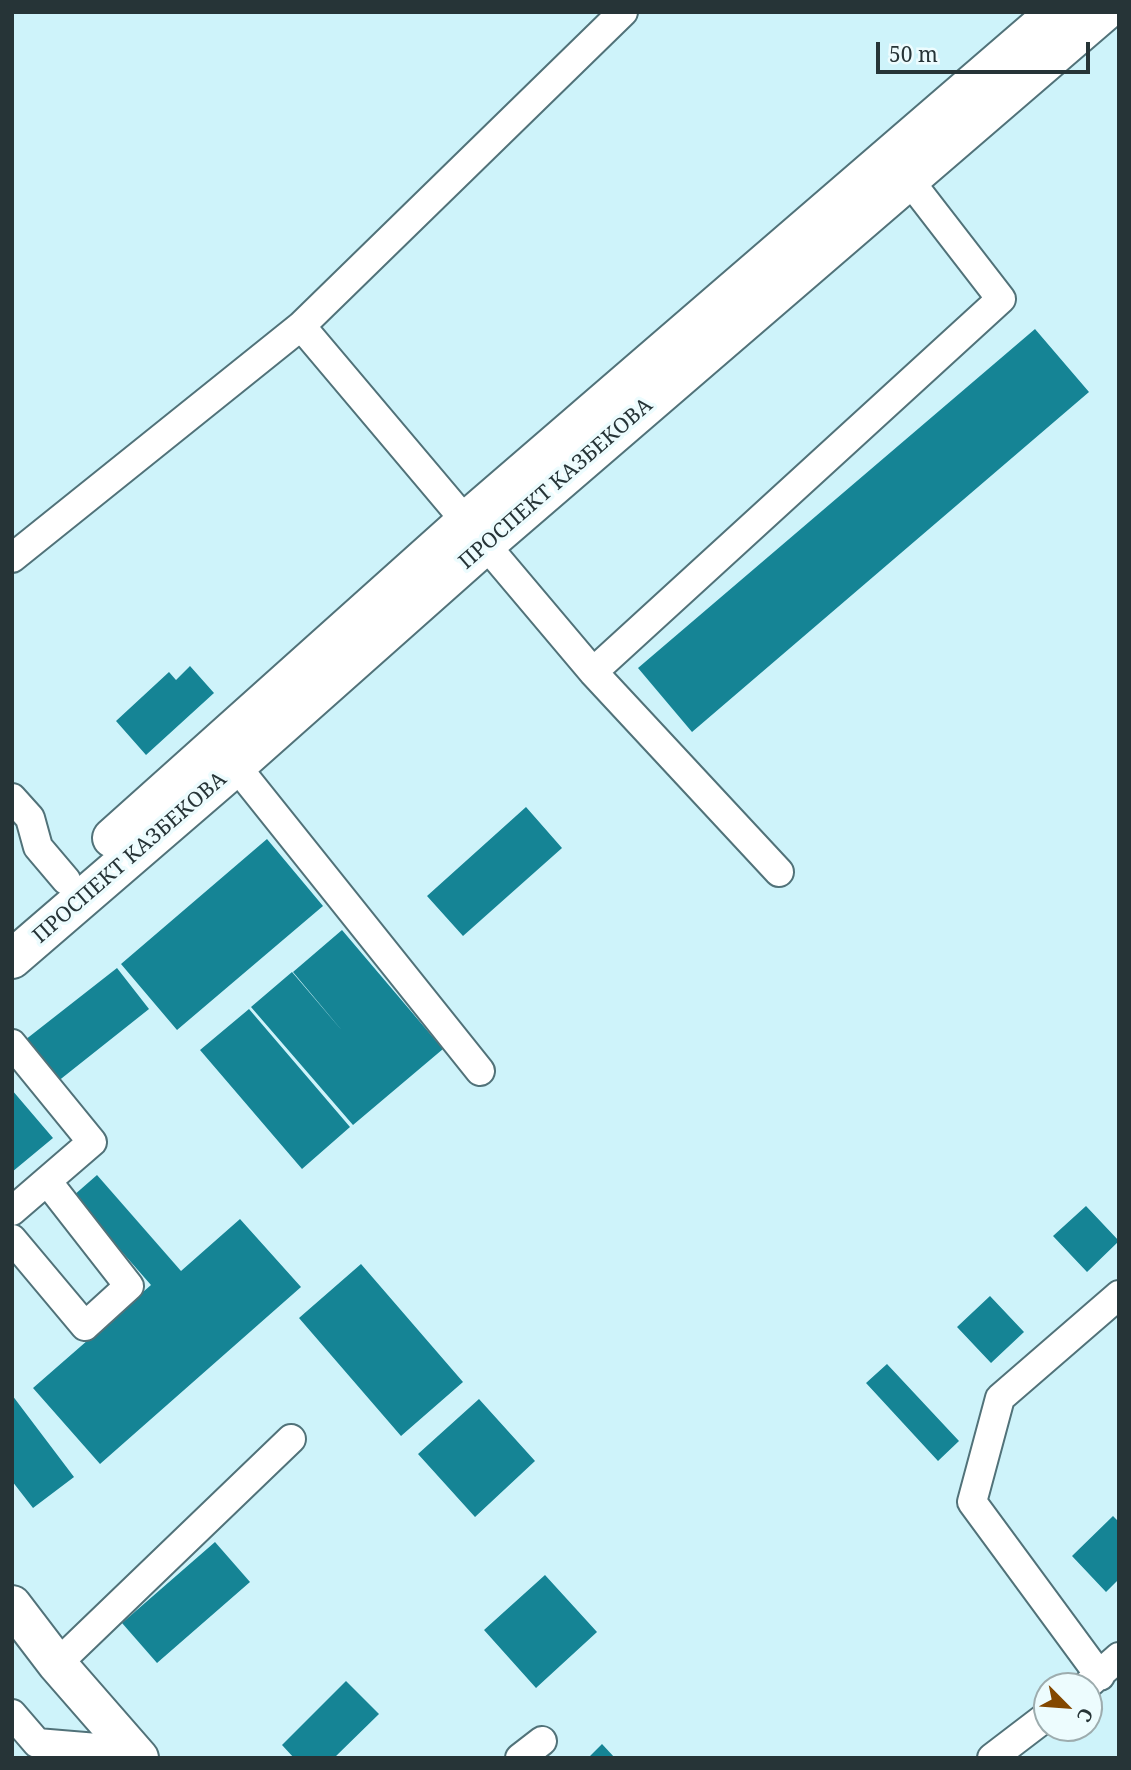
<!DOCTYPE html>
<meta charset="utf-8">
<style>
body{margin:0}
#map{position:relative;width:1131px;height:1770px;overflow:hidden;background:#cef3fa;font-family:"Noto Serif",serif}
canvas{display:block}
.frame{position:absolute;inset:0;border:14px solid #263437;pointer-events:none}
.north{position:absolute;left:1033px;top:1672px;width:70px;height:70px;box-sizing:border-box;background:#edfcfe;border:2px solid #9dacae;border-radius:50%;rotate:115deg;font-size:19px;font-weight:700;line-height:28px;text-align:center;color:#263437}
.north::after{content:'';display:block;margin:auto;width:24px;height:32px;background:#834800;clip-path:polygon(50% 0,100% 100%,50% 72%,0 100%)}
.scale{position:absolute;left:876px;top:42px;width:214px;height:32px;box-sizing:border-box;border:4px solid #263437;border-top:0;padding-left:9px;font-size:21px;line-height:24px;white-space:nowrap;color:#263437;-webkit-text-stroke:5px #edfcfe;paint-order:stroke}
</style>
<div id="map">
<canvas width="1131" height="1770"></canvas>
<div class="frame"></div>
<div class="north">С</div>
<div class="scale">50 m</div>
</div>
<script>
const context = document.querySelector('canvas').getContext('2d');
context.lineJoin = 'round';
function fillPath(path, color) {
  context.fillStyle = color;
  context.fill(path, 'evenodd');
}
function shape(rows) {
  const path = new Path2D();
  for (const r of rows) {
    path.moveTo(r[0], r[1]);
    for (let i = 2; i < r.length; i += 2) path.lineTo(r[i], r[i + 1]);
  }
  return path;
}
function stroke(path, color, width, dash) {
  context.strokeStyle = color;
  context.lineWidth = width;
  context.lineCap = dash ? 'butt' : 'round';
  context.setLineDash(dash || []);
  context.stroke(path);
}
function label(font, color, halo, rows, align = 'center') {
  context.font = font + ' "Noto Serif",serif';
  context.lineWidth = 7;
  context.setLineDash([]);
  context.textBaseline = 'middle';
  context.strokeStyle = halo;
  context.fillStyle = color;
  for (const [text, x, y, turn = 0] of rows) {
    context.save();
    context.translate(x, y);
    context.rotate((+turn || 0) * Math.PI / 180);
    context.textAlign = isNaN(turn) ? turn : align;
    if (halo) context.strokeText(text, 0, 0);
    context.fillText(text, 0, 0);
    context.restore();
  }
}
fillPath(shape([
 [1035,329,1089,392,692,732,638,668],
 [190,666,214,693,146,755,116,721,169,672,176,680],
 [526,807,562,848,463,936,427,896],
 [267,839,323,906,177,1030,121,964],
 [342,930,443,1049,353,1125,251,1007,292,972,344,1033,293,972],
 [117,968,149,1009,57,1082,25,1040],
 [249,1009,350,1127,302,1169,200,1050],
 [12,1090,53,1138,12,1172],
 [97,1175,181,1271,240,1219,301,1287,100,1464,33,1388,151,1285,73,1196],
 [1086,1206,1119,1241,1087,1272,1053,1236],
 [361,1264,463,1382,401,1436,299,1318],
 [990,1296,1024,1332,991,1363,957,1327],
 [887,1364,959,1441,938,1461,866,1383],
 [12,1395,74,1477,33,1508,12,1481],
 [479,1399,535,1461,475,1517,418,1454],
 [1113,1516,1119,1522,1119,1579,1106,1592,1072,1556],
 [215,1542,250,1582,157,1663,122,1623],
 [545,1575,597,1632,536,1688,484,1630],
 [346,1681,379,1714,334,1758,294,1758,282,1745],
 [602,1744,615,1758,588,1758]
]), '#158495');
const minor = shape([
 [623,12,301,326,593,672,779,872],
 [12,558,301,326],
 [593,672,1001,299,909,180],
 [236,766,480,1071],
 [12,798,30,818,38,847,66,880],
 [12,1044,92,1142,12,1211],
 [12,1239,85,1326,129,1286,47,1181],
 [57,1664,291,1439],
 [1100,1676,972,1502,1000,1398,1119,1295],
 [1086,1686,1119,1657],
 [12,1714,37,1743,133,1751],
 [520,1758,542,1741],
 [992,1758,1047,1716]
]);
const highway = shape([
 [112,838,466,521,1056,12],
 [12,959,236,766,485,545,1104,12],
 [12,1605,57,1664,139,1758]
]);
stroke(minor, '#517279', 32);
stroke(highway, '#517279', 42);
stroke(minor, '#fff', 28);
stroke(highway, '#fff', 38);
label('21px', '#263437', '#edfcfe', [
 ["ПРОСПЕКТ КАЗБЕКОВА",556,484,-41],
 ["ПРОСПЕКТ КАЗБЕКОВА",130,858,-41]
]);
</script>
